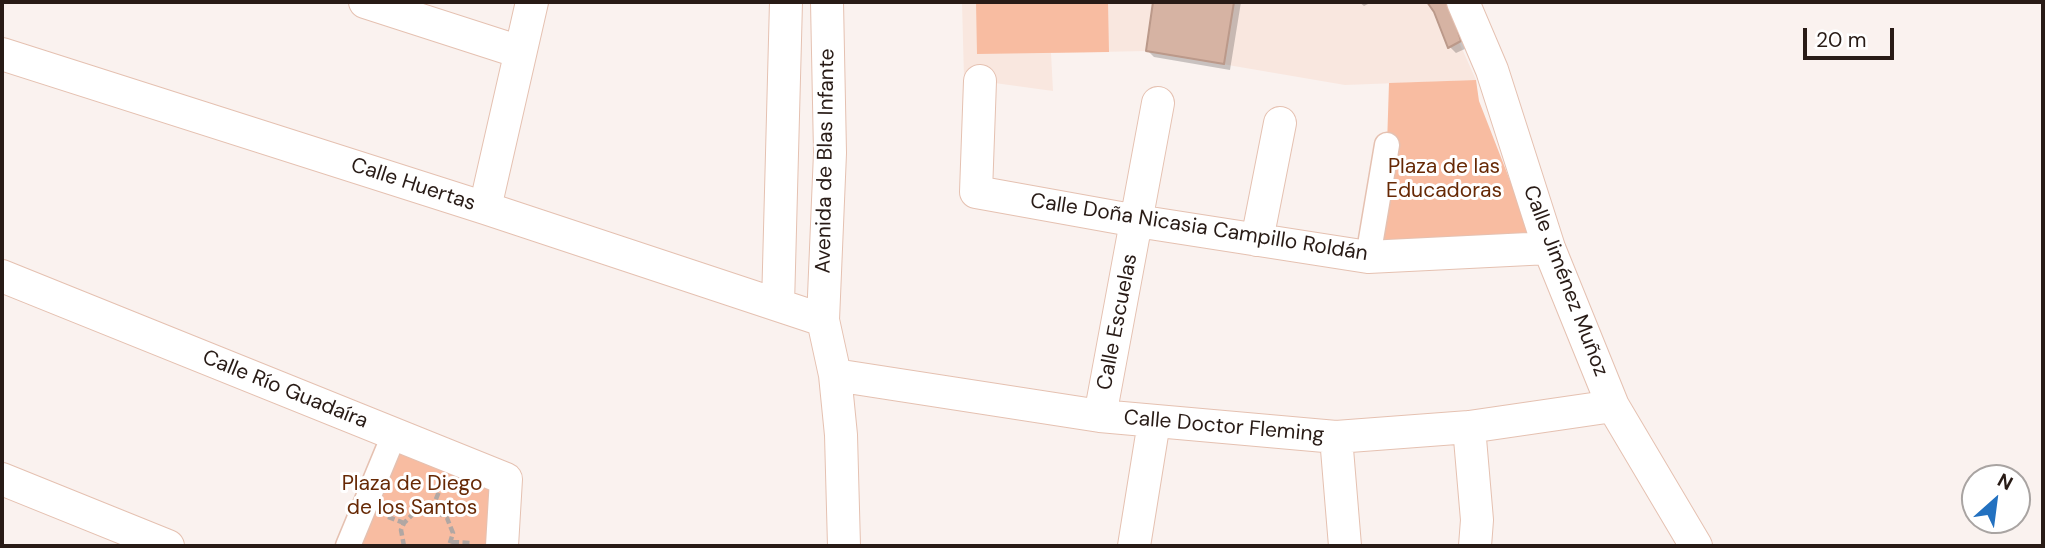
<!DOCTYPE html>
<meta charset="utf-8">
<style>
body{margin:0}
#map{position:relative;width:2045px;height:548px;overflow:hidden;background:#faf2ef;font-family:"DM Sans",sans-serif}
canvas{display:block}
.frame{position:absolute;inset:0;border:4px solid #281b16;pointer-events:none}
.north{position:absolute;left:1961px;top:464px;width:70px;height:70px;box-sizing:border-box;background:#fff;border:2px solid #a9a4a2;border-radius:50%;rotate:28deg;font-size:19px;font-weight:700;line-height:28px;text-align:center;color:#281b16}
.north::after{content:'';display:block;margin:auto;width:24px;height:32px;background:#2371c0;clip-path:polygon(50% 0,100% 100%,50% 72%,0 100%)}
.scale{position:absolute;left:1803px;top:28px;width:91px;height:32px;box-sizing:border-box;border:4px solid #281b16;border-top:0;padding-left:9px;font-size:21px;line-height:24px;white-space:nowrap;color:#281b16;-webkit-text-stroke:5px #fff;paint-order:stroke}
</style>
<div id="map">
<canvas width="2045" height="548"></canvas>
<div class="frame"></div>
<div class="north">N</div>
<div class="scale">20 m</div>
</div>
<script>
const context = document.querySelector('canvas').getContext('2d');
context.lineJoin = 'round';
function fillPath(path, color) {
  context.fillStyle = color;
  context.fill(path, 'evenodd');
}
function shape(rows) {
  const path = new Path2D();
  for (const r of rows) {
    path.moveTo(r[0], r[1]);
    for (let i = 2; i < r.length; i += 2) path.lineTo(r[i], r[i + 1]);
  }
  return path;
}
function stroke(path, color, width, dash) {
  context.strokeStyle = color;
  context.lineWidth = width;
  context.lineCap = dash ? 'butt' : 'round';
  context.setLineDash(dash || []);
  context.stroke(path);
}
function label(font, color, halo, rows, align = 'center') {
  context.font = font + ' "DM Sans",sans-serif';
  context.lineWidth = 6;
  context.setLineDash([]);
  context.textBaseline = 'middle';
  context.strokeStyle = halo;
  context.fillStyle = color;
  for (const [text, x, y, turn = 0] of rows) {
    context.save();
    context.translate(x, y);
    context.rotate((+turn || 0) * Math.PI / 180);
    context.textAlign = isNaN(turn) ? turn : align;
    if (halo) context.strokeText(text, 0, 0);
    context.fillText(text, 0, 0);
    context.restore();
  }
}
fillPath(shape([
 [962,2,1441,2,1476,80,1345,85,1146,51,1051,53,1053,91,980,81,964,78]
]), '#f9e7df');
fillPath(shape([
 [976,2,1108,2,1109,52,977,54],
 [1476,80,1479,101,1532,237,1378,241,1387,145,1389,83],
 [383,430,506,479,502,546,335,546]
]), '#f8bca1');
fillPath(shape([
 [1155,2,1241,2,1230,70,1154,57,1147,50],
 [1359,2,1372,2,1364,6],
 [1429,2,1452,2,1467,48,1456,53,1450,47,1436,11]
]), '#0003');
const building = shape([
 [1153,2,1234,2,1224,64,1146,51,1153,2],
 [1427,2,1449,2,1461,41,1448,48,1434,12,1427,2]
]);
fillPath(building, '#d6b3a3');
stroke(building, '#bb998a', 2);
const pedestrian = shape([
 [1368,257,1387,145],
 [348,546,394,435]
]);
const minor = shape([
 [365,2,520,52],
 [827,2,830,153,823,320,835,375,841,435,844,546],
 [1463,2,1492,70,1549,248,1613,406,1696,546],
 [2,54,485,208,823,320],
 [980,81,976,192,1137,221,1368,257,1549,248],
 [485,208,532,2],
 [1257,240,1280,123],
 [2,276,506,479,502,546],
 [778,305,786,2],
 [835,375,1100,416,1336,437,1469,427,1613,406],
 [1100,416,1158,103],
 [1469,427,1477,520,1475,546],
 [1336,437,1345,546],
 [2,479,168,546],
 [1134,546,1154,422]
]);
stroke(pedestrian, '#e5c1b1', 27);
stroke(minor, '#e5c1b1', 34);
stroke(shape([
 [432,509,442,484],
 [388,517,404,523],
 [452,542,472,543],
 [404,546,401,530,404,523,416,511,424,509,432,509,447,518,453,533,449,546]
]), '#b1a7a3', 4.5, [7, 3.5]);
stroke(pedestrian, '#fff', 24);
stroke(minor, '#fff', 32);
label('21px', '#281b16', '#fff', [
 ["Avenida de Blas Infante",826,161,-89],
 ["Calle Huertas",413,185,18],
 ["Calle Doña Nicasia Campillo Roldán",1199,228,9],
 ["Calle Jiménez Muñoz",1565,281,69],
 ["Calle Escuelas",1118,322,-79],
 ["Calle Río Guadaíra",285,390,22],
 ["Calle Doctor Fleming",1224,427,5]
]);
label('21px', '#672905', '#fff', [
 ["Plaza de las",1444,167],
 ["Educadoras",1444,191],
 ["Plaza de Diego",412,484],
 ["de los Santos",412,508]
]);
</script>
